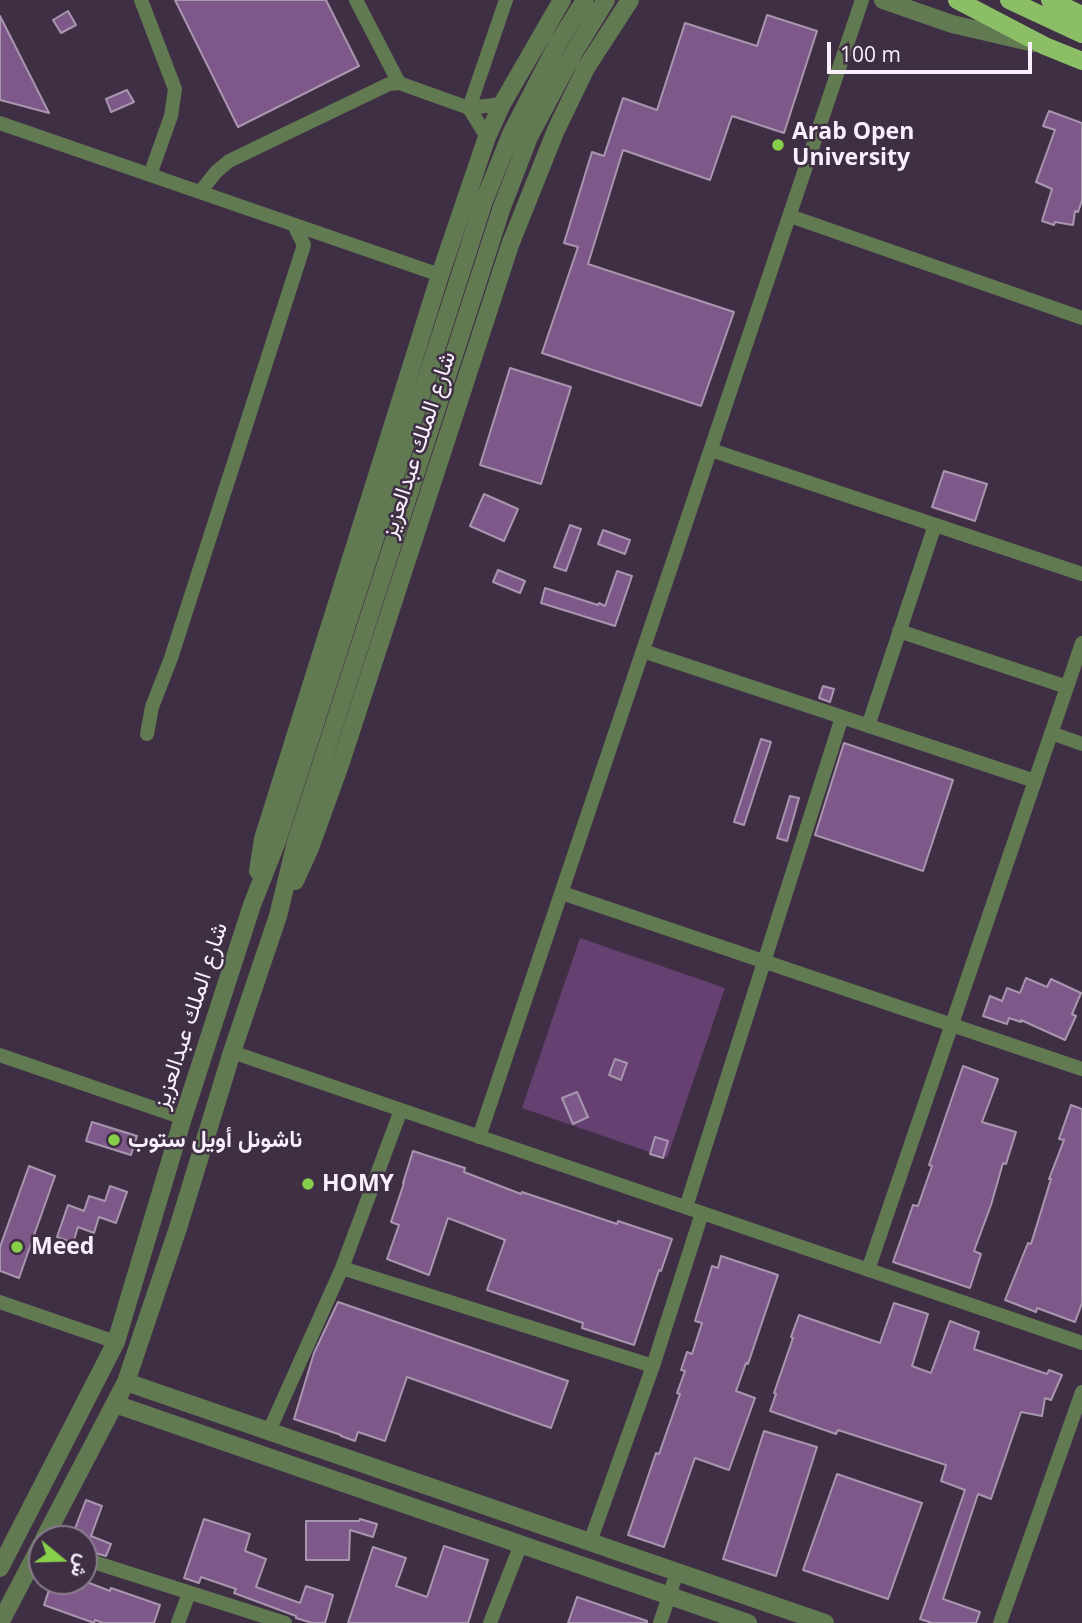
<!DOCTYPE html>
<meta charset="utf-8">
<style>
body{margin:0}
#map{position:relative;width:1082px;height:1623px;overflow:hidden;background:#3f2f44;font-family:"Open Sans",Vazirmatn,sans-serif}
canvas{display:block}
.north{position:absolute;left:28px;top:1525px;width:70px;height:70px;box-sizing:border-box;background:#3f2f44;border:2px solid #897c8e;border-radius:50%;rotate:109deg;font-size:19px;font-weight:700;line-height:28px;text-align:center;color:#f9effd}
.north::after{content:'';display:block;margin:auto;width:24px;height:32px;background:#87cf4a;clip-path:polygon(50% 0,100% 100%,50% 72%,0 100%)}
.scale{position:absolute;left:827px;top:42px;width:205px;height:32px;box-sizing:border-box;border:4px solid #f9effd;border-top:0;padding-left:9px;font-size:21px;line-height:24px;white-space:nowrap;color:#f9effd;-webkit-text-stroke:5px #3f2f44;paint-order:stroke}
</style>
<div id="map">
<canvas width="1082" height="1623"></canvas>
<div class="north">ش</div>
<div class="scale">100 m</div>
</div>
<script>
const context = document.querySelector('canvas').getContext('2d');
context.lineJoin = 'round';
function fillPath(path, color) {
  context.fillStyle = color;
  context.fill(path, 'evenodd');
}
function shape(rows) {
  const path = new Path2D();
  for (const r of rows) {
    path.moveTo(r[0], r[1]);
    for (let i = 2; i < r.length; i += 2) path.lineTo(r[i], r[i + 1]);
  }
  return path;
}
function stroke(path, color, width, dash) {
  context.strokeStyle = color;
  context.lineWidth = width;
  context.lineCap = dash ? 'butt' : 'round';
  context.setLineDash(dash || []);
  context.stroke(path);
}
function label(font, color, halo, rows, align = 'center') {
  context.font = font + ' "Open Sans",Vazirmatn,sans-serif';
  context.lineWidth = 5;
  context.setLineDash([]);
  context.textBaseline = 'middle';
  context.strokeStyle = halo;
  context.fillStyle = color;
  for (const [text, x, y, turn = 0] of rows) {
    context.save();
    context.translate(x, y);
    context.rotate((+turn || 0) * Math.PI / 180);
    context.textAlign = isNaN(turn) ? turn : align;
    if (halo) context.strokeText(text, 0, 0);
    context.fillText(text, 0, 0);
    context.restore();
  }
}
fillPath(shape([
 [580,938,725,988,667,1158,522,1108]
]), '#654070');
const building = shape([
 [175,0,326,0,359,66,238,127,175,0],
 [68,11,76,25,61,33,53,20,68,11],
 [767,15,817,31,784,133,732,116,710,180,623,150,588,264,734,312,701,406,542,353,578,247,564,243,592,152,604,156,623,98,657,110,685,23,757,46,767,15],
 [0,16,49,113,0,100,0,16],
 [127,90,134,102,111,112,106,99,127,90],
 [1049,111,1082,123,1082,200,1078,212,1075,211,1073,225,1055,222,1054,225,1042,221,1052,189,1036,182,1055,130,1043,126,1049,111],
 [510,368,571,387,541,484,480,465,510,368],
 [944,471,987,484,975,521,932,507,944,471],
 [484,494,518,509,504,541,470,526,484,494],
 [570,525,581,529,566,571,554,567,570,525],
 [603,530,630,540,625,554,598,544,603,530],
 [498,570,525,581,520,593,493,582,498,570],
 [617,571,632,576,615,626,541,603,545,588,598,605,599,603,605,606,617,571],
 [823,686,834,689,830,702,819,698,823,686],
 [761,739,771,742,744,825,734,822,761,739],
 [844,743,953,780,923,871,815,835,844,743],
 [790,796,799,798,787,841,777,838,790,796],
 [1026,978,1047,987,1051,979,1081,993,1072,1014,1076,1016,1065,1040,1021,1020,1021,1022,1009,1018,1007,1024,983,1016,990,996,1002,1001,1007,988,1020,993,1026,978],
 [615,1059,627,1063,621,1080,609,1075,615,1059],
 [963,1066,998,1079,982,1122,1016,1132,1006,1164,1003,1163,991,1205,974,1251,981,1254,970,1288,893,1262,913,1205,918,1206,932,1166,929,1165,963,1066],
 [577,1092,588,1117,573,1124,562,1098,577,1092],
 [1071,1105,1082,1109,1082,1303,1075,1322,1037,1308,1036,1312,1005,1300,1028,1243,1031,1244,1051,1179,1049,1179,1064,1140,1059,1139,1071,1105],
 [92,1122,137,1136,131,1155,86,1141,92,1122],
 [655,1137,668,1141,663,1158,650,1154,655,1137],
 [413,1151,465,1168,464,1172,521,1194,522,1192,617,1224,618,1221,672,1239,661,1271,659,1270,634,1345,582,1328,583,1323,487,1290,505,1240,448,1218,429,1275,387,1259,399,1225,391,1222,404,1183,403,1183,413,1151],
 [29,1166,55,1176,19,1278,0,1271,0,1247,29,1166],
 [110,1186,127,1192,116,1223,99,1217,94,1233,78,1227,73,1243,57,1237,68,1205,84,1211,89,1196,105,1201,110,1186],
 [721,1256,778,1275,748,1364,746,1363,736,1391,755,1398,729,1470,695,1458,664,1547,628,1535,656,1453,659,1454,680,1394,677,1393,685,1371,681,1370,687,1352,692,1354,702,1323,695,1321,712,1266,718,1268,721,1256],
 [338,1302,568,1381,551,1428,407,1377,385,1441,358,1432,355,1441,341,1436,341,1435,294,1419,314,1353,338,1302],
 [894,1303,928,1314,912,1366,931,1373,950,1321,979,1332,974,1349,1047,1374,1049,1370,1062,1375,1051,1400,1045,1398,1042,1416,1021,1412,991,1499,978,1494,943,1599,980,1612,976,1623,932,1623,920,1619,965,1490,941,1481,946,1465,838,1430,836,1434,770,1411,776,1394,774,1393,793,1338,791,1337,799,1315,880,1343,894,1303],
 [764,1431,817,1447,776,1576,723,1559,764,1431],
 [837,1474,922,1503,888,1599,803,1570,837,1474],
 [86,1500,102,1506,91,1536,111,1544,106,1556,84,1550,84,1539,71,1539,86,1500],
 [204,1519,250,1534,245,1551,266,1559,256,1587,300,1603,306,1586,333,1595,325,1623,312,1623,296,1618,296,1616,234,1593,236,1589,201,1577,199,1583,184,1578,204,1519],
 [360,1519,377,1524,373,1537,350,1530,349,1560,306,1560,306,1521,359,1521,360,1519],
 [444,1546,488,1560,468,1623,348,1623,373,1547,406,1558,396,1586,427,1597,444,1546],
 [52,1581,84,1581,110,1591,111,1588,160,1605,154,1623,103,1623,95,1620,94,1623,44,1605,52,1581],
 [577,1597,647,1621,647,1623,568,1623,577,1597]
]);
fillPath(building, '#7f588a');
stroke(building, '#a896ae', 2);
stroke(shape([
 [141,0,175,89,171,116,150,175],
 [356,0,399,83,469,108,502,104],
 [469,108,506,0],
 [469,108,487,137],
 [0,123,440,275],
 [200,192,216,172,229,161,389,84,399,83],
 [790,216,1082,318],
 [711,450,1082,574],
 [899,631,1067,687],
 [643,651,1035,781],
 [868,726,935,525],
 [1051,733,1082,744],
 [147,734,152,707,171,658,304,245,294,225],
 [562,893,1082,1069],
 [232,1052,1082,1343],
 [0,1055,183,1118],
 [479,1137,862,0],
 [686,1207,842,717],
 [342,1268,653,1366],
 [868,1270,1082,643],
 [0,1302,116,1342],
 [269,1431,342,1268,401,1110],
 [590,1542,653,1366,702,1213],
 [84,1559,285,1623],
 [178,1623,189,1593],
 [490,1623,521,1544],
 [660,1623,677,1572],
 [1000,1623,1082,1392]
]), '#627a52', 14);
stroke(shape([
 [883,0,952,24,1034,43],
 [258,871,263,839,440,275,487,137,502,104,562,0],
 [295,881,310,848,340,765,510,245,556,130,586,68,630,0],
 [126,1382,825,1623],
 [115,1404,748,1623],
 [44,1539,126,1382,178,1228,232,1052,278,916,296,842,502,207,529,137,574,52,606,0],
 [0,1568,116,1342,183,1118,252,905,276,844,484,201,511,134,558,43,585,0],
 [0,1623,42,1543]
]), '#627a52', 18);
stroke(shape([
 [957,0,1045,46,1082,61],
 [1009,0,1082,34],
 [1050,0,1082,15]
]), '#8cbe68', 18);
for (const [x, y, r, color] of [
 [778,145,7,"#87cf4a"],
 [114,1140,7,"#87cf4a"],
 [308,1184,7,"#87cf4a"],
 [17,1247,7,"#87cf4a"]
]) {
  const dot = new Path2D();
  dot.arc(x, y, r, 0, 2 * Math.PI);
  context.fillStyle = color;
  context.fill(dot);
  stroke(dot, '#3f2f44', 2.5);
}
label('bold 23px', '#f9effd', '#3f2f44', [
 ["Arab Open",792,132],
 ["University",792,158],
 ["ناشونل أويل ستوب",128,1140],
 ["HOMY",322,1184],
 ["Meed",31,1247]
], 'left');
label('23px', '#f9effd', '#3f2f44', [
 ["شارع الملك عبدالعزيز",419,445,-72],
 ["شارع الملك عبدالعزيز",191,1016,-72]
]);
</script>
